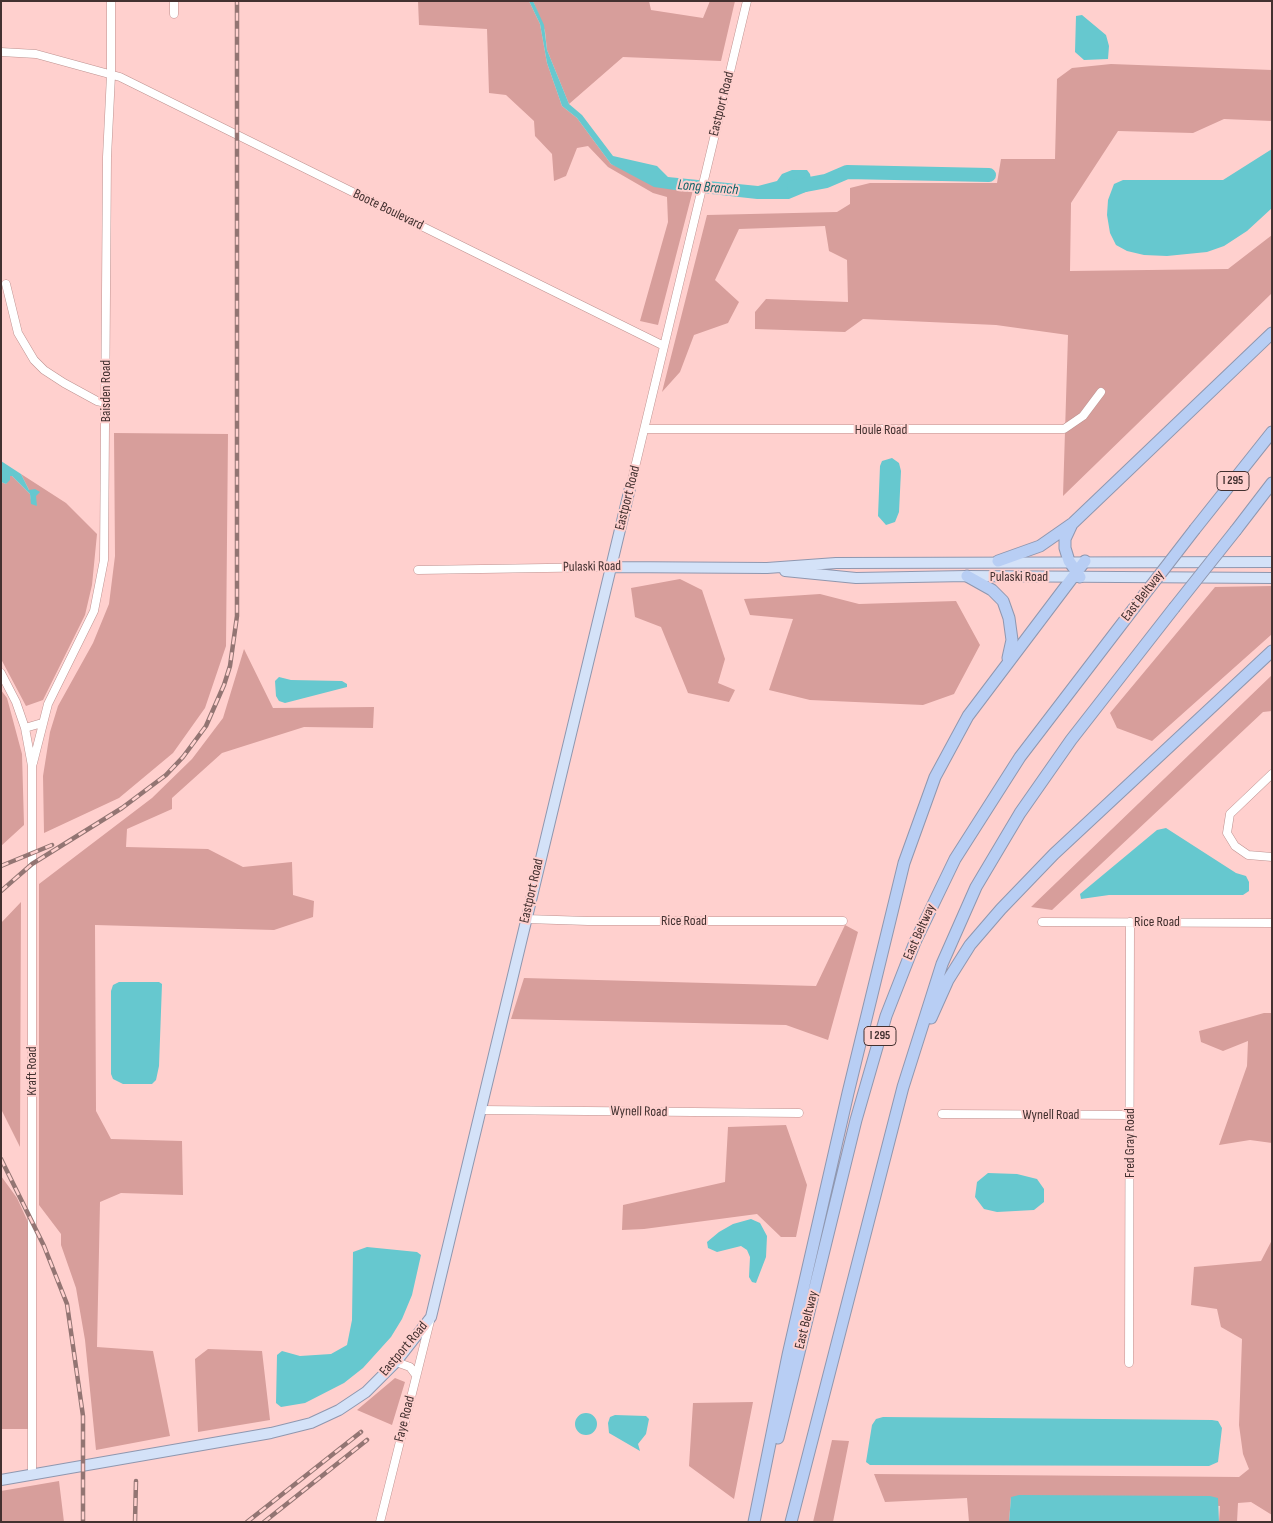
<!DOCTYPE html>
<style>
body{margin:0}
#map{position:relative;width:1273px;height:1523px;overflow:hidden;background:#ffd0ce;font-family:"Sofia Sans Condensed",sans-serif}
canvas{display:block}
.frame{position:absolute;inset:0;border:2px solid #433130;pointer-events:none}
</style>
<div id="map">
<canvas width="1273" height="1523"></canvas>
<div class="frame"></div>
</div>
<script>
const context = document.querySelector('canvas').getContext('2d');
context.lineJoin = 'round';
function fillPath(path, color) {
  context.fillStyle = color;
  context.fill(path, 'evenodd');
}
function shape(rows) {
  const path = new Path2D();
  for (const r of rows) {
    if (r.length === 3) {
      path.moveTo(r[0] + r[2], r[1]);
      path.arc(r[0], r[1], r[2], 0, 2 * Math.PI);
      continue;
    }
    path.moveTo(r[0], r[1]);
    for (let i = 2; i < r.length; i += 2) path.lineTo(r[i], r[i + 1]);
  }
  return path;
}
function stroke(path, color, width, dash) {
  context.strokeStyle = color;
  context.lineWidth = width;
  context.lineCap = dash ? 'butt' : 'round';
  context.setLineDash(dash || []);
  context.stroke(path);
}
function label(font, color, halo, rows, align = 'center') {
  context.font = font + ' "Sofia Sans Condensed",sans-serif';
  context.lineWidth = 4;
  context.setLineDash([]);
  context.textBaseline = 'middle';
  context.strokeStyle = halo;
  context.fillStyle = color;
  for (const [text, x, y, turn = 0] of rows) {
    context.save();
    context.translate(x, y);
    context.rotate((+turn || 0) * Math.PI / 180);
    context.textAlign = isNaN(turn) ? turn : align;
    if (halo) context.strokeText(text, 0, 0);
    context.fillText(text, 0, 0);
    context.restore();
  }
}
fillPath(shape([
 [418,1,529,1,540,24,547,63,562,106,577,118,611,164,675,190,693,190,658,325,640,321,668,222,667,197,653,193,608,167,588,146,577,148,566,176,554,181,552,154,535,136,534,121,506,95,489,93,487,29,419,25],
 [533,1,649,1,651,10,703,18,710,1,735,1,721,61,623,57,569,104,547,50,545,31],
 [1111,64,1272,70,1272,121,1224,119,1193,133,1118,131,1071,203,1070,271,1228,269,1272,235,1272,293,1063,496,1068,335,996,325,863,319,845,332,755,329,755,312,766,299,848,302,847,260,829,251,825,226,739,229,715,280,739,302,728,323,694,335,680,372,662,392,707,215,837,212,850,204,850,188,870,183,997,183,1001,159,1055,159,1057,79,1072,68],
 [114,433,228,434,226,646,205,708,173,753,119,798,44,833,43,776,50,732,58,706,93,643,109,604,115,556],
 [21,474,66,503,97,534,92,585,85,615,43,700,26,706,1,659,1,482,6,484,10,476,12,476,30,494,31,500,37,506],
 [680,579,702,590,725,659,718,683,735,690,729,702,688,693,661,627,635,617,631,588],
 [1272,586,1272,634,1152,741,1117,728,1110,713,1215,587],
 [820,594,859,604,956,601,980,645,954,694,923,705,810,700,769,690,793,619,750,615,744,599],
 [244,649,273,708,374,707,373,728,304,727,222,753,172,798,172,809,127,829,126,847,208,849,243,867,292,862,293,895,314,901,313,917,274,930,95,925,96,1111,111,1139,182,1141,183,1195,121,1193,100,1202,97,1347,153,1351,170,1436,96,1450,85,1340,76,1288,61,1245,61,1234,39,1205,39,884,152,798,192,759,223,718],
 [1272,675,1272,711,1263,712,1052,910,1031,907],
 [1,690,7,698,22,754,24,825,1,846],
 [21,902,20,1147,1,1109,1,923],
 [845,925,858,932,828,1040,786,1025,511,1019,524,978,816,986],
 [1264,1013,1272,1013,1272,1143,1250,1140,1219,1145,1247,1066,1248,1041,1223,1051,1201,1042,1199,1031],
 [786,1125,807,1185,796,1237,781,1237,757,1214,644,1229,622,1230,623,1205,725,1182,728,1127],
 [1,1176,17,1198,28,1222,28,1429,1,1429],
 [1272,1240,1272,1515,1251,1502,1238,1503,1237,1522,1219,1522,1220,1506,1011,1497,1009,1522,969,1522,967,1498,885,1502,874,1474,1239,1477,1249,1469,1243,1454,1239,1425,1242,1339,1221,1327,1217,1309,1191,1305,1194,1267,1261,1261],
 [208,1349,262,1351,270,1420,198,1432,195,1359],
 [395,1378,405,1382,392,1425,357,1410],
 [753,1402,734,1499,689,1466,693,1403],
 [832,1440,849,1441,833,1522,813,1522],
 [59,1481,64,1522,1,1522,1,1491]
]), '#d79e9b');
fillPath(shape([
 [529,1,533,1,544,25,547,50,569,104,582,115,613,156,657,166,668,177,758,186,777,181,782,174,792,170,807,170,810,174,813,189,789,199,757,199,675,190,654,187,611,164,577,118,562,106,547,63,540,24],
 [1082,15,1106,35,1109,46,1108,59,1084,60,1075,52,1076,16],
 [1272,149,1272,208,1247,231,1224,246,1207,252,1167,256,1144,255,1127,251,1116,245,1110,233,1107,215,1108,200,1114,184,1123,180,1223,180],
 [892,458,899,463,901,471,899,512,895,522,886,525,878,516,880,466,882,461],
 [1,461,21,474,29,490,35,489,40,492,36,496,37,506,31,504,30,494,12,476,10,476,10,480,6,484,1,482],
 [279,677,291,680,342,681,347,684,347,687,285,703,279,701,276,696,275,681],
 [1166,828,1236,873,1246,876,1249,882,1249,891,1243,895,1109,895,1081,899,1080,894,1157,830],
 [119,982,159,982,162,984,159,1066,156,1080,152,1084,123,1084,113,1079,111,1074,111,991,113,985],
 [988,1173,1017,1174,1037,1179,1044,1189,1044,1202,1034,1210,997,1212,984,1209,975,1197,977,1182],
 [751,1219,760,1223,767,1236,766,1257,756,1283,752,1282,749,1277,750,1257,747,1250,741,1246,717,1252,708,1248,707,1242,719,1232,733,1224],
 [367,1247,417,1252,421,1255,412,1295,402,1319,391,1337,363,1368,344,1383,305,1403,281,1407,276,1403,277,1355,282,1351,300,1356,331,1354,347,1345,352,1320,353,1252],
 [586,1424,11],
 [615,1415,646,1416,649,1419,646,1434,638,1444,640,1451,609,1433,608,1423,610,1417],
 [883,1417,1212,1420,1218,1421,1222,1428,1218,1462,1209,1466,870,1465,866,1462,872,1425,876,1419],
 [1019,1495,1210,1496,1218,1498,1219,1522,1009,1522,1011,1497]
]), '#66c8cf');
stroke(shape([
 [794,187,826,181,847,172,989,175]
]), '#66c8cf', 14);
const minor = shape([
 [174,1,174,14],
 [1,52,36,54,120,77,664,346],
 [6,284,18,333,34,360,44,370,64,383,97,401,106,403],
 [645,429,1064,429,1083,416,1101,392],
 [630,488,747,1],
 [418,570,610,567],
 [1,673,16,702,25,728,32,766,32,1475],
 [25,728,42,723],
 [33,763,48,704,94,611,104,560,107,157,111,75,111,1],
 [1272,774,1230,814,1227,833,1235,846,1248,855,1272,857],
 [526,919,588,921,843,921],
 [1042,922,1272,923],
 [480,1110,799,1113],
 [942,1114,1130,1115],
 [396,1362,410,1367,416,1375],
 [1129,1363,1130,922],
 [380,1522,430,1321]
]);
const major = shape([
 [610,567,767,568,836,563,1272,562],
 [785,571,856,578,967,576,1272,578],
 [1,1480,271,1433,311,1423,339,1410,366,1392,396,1362,431,1317,630,488]
]);
const highway = shape([
 [1072,524,1065,539,1065,548,1069,561,1080,577],
 [1195,529,1272,432],
 [1236,530,1272,483],
 [998,561,1040,546,1073,523,1272,333],
 [967,576,992,590,1003,601,1009,618,1012,640,1008,658],
 [931,1018,948,980,970,945,1001,909,1054,854,1272,651],
 [778,1438,856,1120,886,1016,915,942,955,859,1020,757,1134,608],
 [754,1522,788,1355,848,1093,904,863,935,777,968,716,1085,561],
 [791,1522,903,1087,942,964,976,887,1020,813,1071,740,1174,608]
]);
stroke(minor, '#be9290', 9);
stroke(major, '#8f97af', 12);
stroke(highway, '#8f97af', 13);
stroke(minor, '#fff', 8);
stroke(major, '#d4e2f8', 10);
stroke(highway, '#b8cef4', 11);
const rail = shape([
 [1,866,52,845],
 [1,891,32,864,122,808,166,775,183,757,206,726,224,685,230,666,237,616,237,1],
 [1,1159,44,1246,67,1304,83,1416,83,1522],
 [135,1522,136,1481],
 [247,1522,361,1432],
 [264,1522,367,1440]
]);
stroke(rail, '#937573', 4.5);
stroke(rail, '#ffd0ce', 2.5, [8]);
const highwayBridge = shape([
 [1134,608,1195,529],
 [1174,608,1236,530]
]);
stroke(highwayBridge, '#8f97af', 13, []);
stroke(highwayBridge, '#b8cef4', 11);
for (const [x, y, w] of [
 [1233,481,32],
 [880,1036,32]
]) {
  const box = new Path2D();
  box.roundRect(x - w / 2, y - 9.5, w, 19, 4);
  context.fillStyle = '#ffd0ce';
  context.fill(box);
  stroke(box, '#433130', 1);
}
label('bold 12px', '#433130', null, [
 ["I 295",1233,481],
 ["I 295",880,1036]
]);
label('14px', '#433130', '#ffd0ce', [
 ["Eastport Road",722,104,-76],
 ["Boote Boulevard",388,210,26],
 ["Baisden Road",106,391,-90],
 ["Houle Road",881,430],
 ["Eastport Road",628,498,-76],
 ["Pulaski Road",592,567,-1],
 ["Pulaski Road",1019,577],
 ["East Beltway",1143,596,-52],
 ["Eastport Road",532,891,-77],
 ["Rice Road",684,921],
 ["Rice Road",1157,922],
 ["East Beltway",920,932,-66],
 ["Kraft Road",32,1071,-90],
 ["Wynell Road",639,1112,1],
 ["Wynell Road",1051,1115],
 ["Fred Gray Road",1130,1143,-90],
 ["East Beltway",807,1320,-76],
 ["Eastport Road",404,1349,-50],
 ["Faye Road",405,1419,-76]
]);
label('italic 15px', '#106369', '#ffd0ce', [
 ["Long Branch",708,188,5]
]);
</script>
